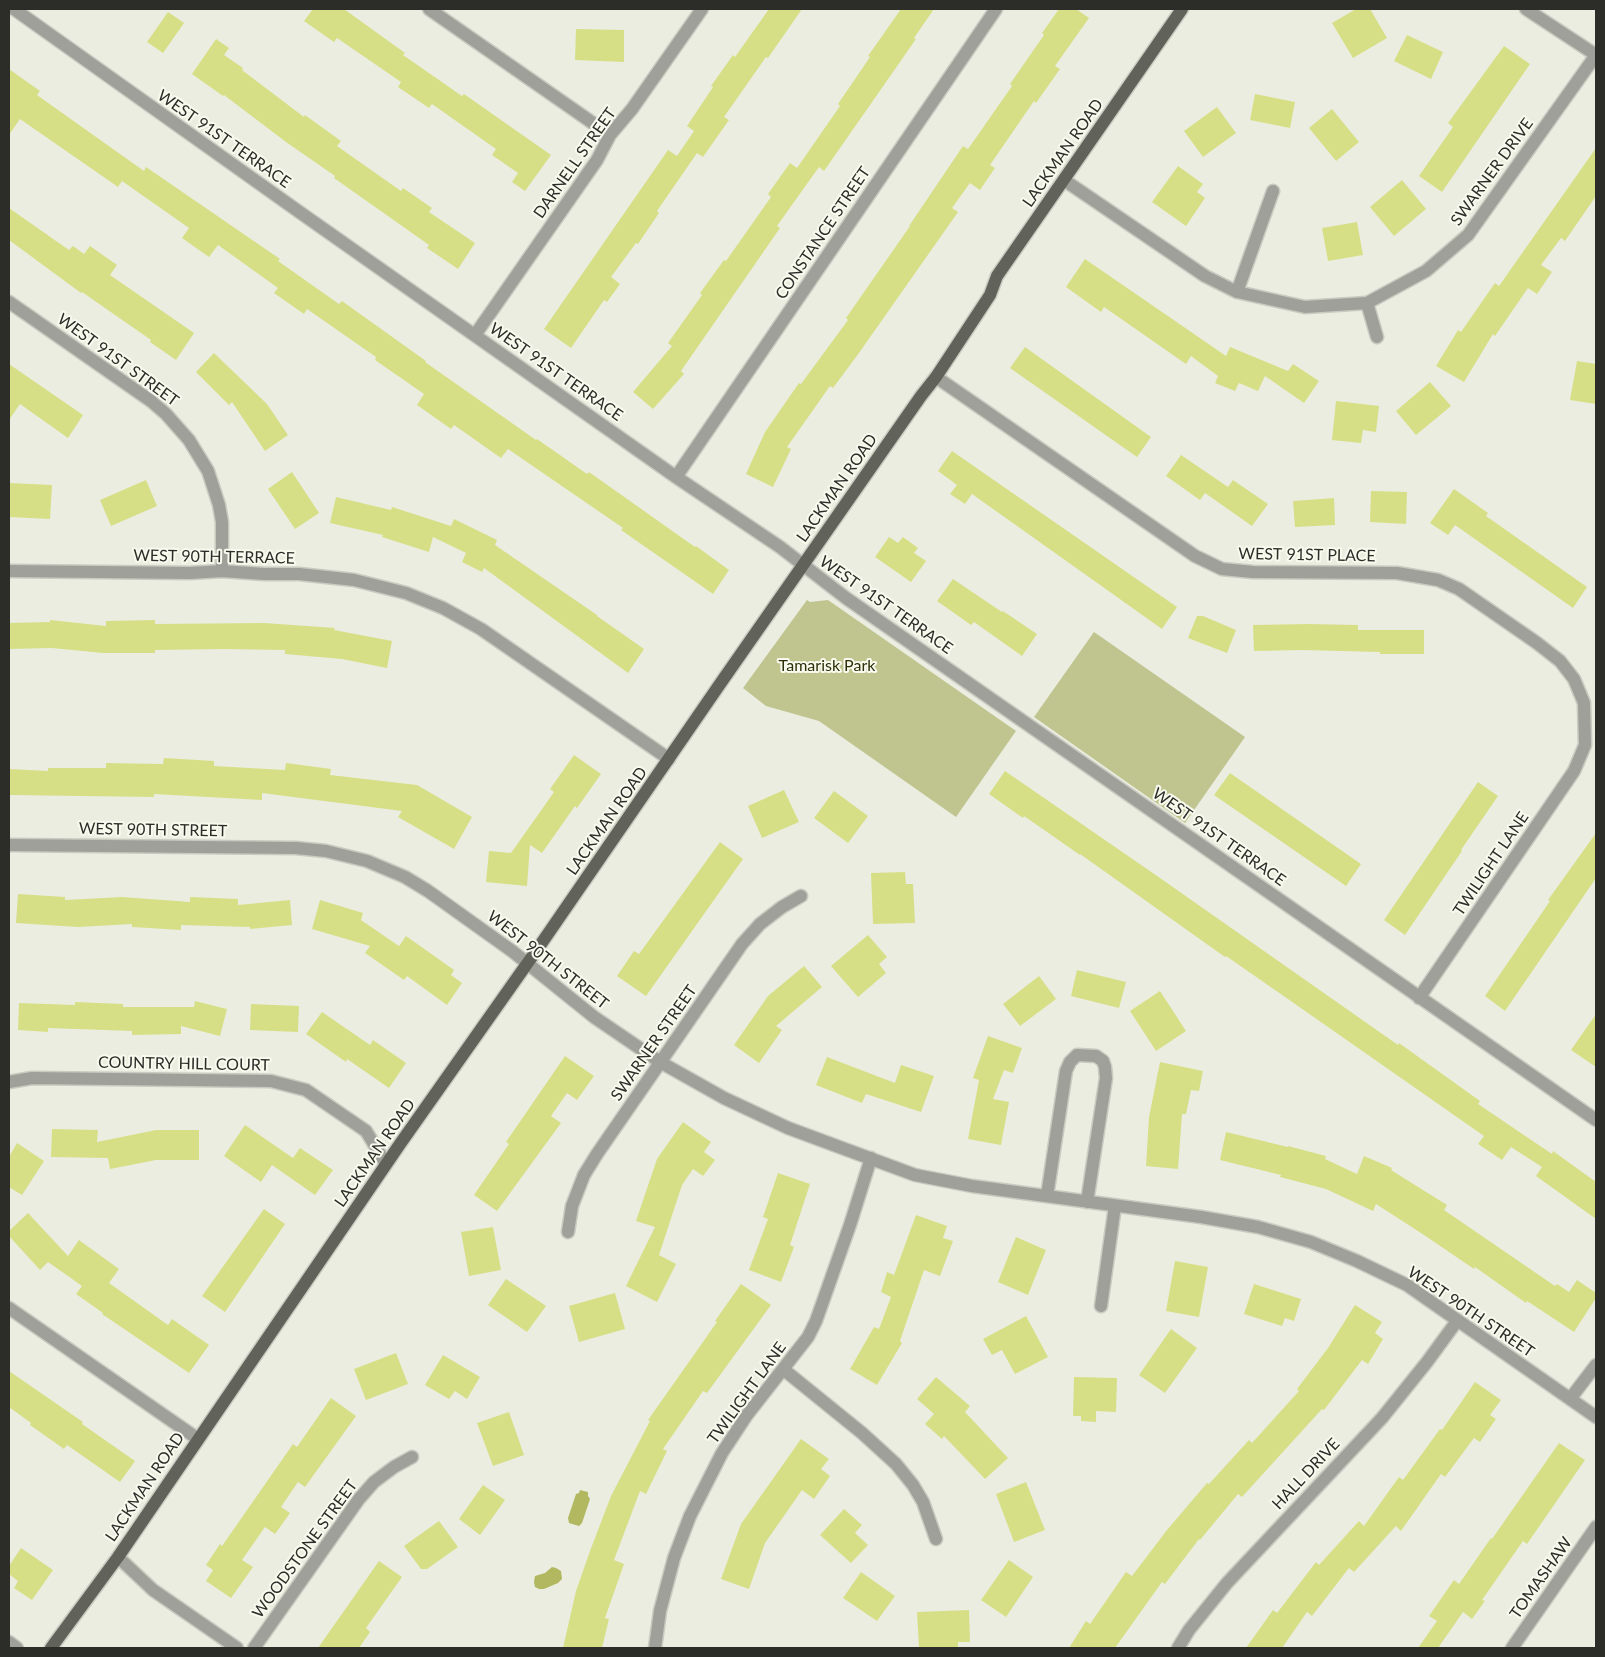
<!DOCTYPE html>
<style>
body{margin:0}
#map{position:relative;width:1605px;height:1657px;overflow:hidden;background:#ebede1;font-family:Lato,sans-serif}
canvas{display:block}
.frame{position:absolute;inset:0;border:10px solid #2c2c28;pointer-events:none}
</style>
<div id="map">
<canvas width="1605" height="1657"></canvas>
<div class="frame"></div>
</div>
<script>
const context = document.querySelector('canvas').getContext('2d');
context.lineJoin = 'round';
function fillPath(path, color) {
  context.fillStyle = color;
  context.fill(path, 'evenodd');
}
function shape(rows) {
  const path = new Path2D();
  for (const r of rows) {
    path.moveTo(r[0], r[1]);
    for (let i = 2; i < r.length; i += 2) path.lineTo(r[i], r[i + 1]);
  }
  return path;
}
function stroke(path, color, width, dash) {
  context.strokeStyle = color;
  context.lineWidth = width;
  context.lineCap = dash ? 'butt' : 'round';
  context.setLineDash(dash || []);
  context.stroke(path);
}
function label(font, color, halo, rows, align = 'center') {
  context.font = font + ' Lato,sans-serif';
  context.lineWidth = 4;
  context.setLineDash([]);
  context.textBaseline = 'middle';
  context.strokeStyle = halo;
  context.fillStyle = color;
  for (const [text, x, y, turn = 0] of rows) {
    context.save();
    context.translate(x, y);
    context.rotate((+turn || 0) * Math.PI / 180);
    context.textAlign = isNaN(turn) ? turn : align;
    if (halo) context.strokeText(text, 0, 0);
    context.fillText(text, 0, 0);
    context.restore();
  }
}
fillPath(shape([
 [807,600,810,602,828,600,1016,731,956,817,819,721,766,706,743,688],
 [1094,632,1245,737,1185,823,1034,717]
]), '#c0c58f');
fillPath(shape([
 [580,1490,588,1492,588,1496,590,1499,582,1523,579,1526,569,1523,568,1518,576,1494,579,1493],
 [552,1567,556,1568,561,1571,562,1579,558,1583,544,1589,539,1589,535,1587,534,1582,535,1576,545,1573]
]), '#b1b860');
fillPath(shape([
 [313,9,344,9,405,53,403,55,462,96,464,94,551,155,525,191,512,182,518,173,492,155,496,149,432,104,429,108,398,87,401,82,337,38,334,42,304,21],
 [769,9,802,9,768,58,766,57,724,117,729,120,703,157,697,153,657,211,659,213,638,244,636,243,611,277,620,284,607,302,604,300,571,348,544,329,668,150,677,156,694,131,687,126,713,87,711,86,733,55,735,57],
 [901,9,934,9,914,38,916,39,824,171,819,167,777,226,780,228,681,371,684,374,653,409,633,392,672,346,668,343,702,295,700,293,724,260,726,261,771,197,768,194,790,163,797,168,840,106,838,104,870,57,868,56],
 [1059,9,1076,9,1089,18,1055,66,1060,69,1036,103,1034,101,990,165,995,168,980,190,970,183,952,208,958,212,859,353,833,388,830,386,787,447,791,449,773,487,746,474,765,432,799,383,801,384,848,320,846,318,910,226,909,226,963,146,968,149,1012,86,1010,84,1044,35,1042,33],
 [1356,9,1370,9,1387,38,1353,58,1332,23],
 [168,12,184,23,163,53,147,42],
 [576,29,624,30,624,62,575,60],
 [1407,35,1443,52,1431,79,1394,61],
 [216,39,229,48,224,55,243,68,242,70,304,117,305,115,341,141,337,146,401,191,403,188,432,208,429,212,475,243,458,269,427,248,429,245,334,178,335,176,286,142,224,95,223,96,192,74],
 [1504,46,1530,64,1442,192,1419,176,1453,127,1448,123],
 [9,69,40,91,37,95,144,171,146,167,280,259,278,261,339,304,342,301,426,361,425,362,536,440,537,439,587,474,589,472,695,547,696,546,729,570,713,594,621,530,623,528,508,449,501,458,454,425,451,429,417,405,424,394,375,360,376,357,307,309,304,314,274,293,278,288,218,245,209,257,182,238,189,228,122,181,118,187,20,119,9,135],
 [1255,94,1295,102,1290,128,1250,120],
 [1217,107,1236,133,1203,157,1184,131],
 [1332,109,1359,142,1336,161,1309,128],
 [1596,148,1596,196,1565,241,1561,238,1541,265,1552,272,1537,294,1528,288,1495,336,1493,334,1464,382,1436,366,1458,330,1461,332,1495,283,1499,286],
 [1178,166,1203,184,1197,192,1205,198,1186,226,1152,202],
 [1402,180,1426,209,1394,236,1370,207],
 [9,208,69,250,73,246,84,254,90,246,117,265,110,275,194,333,176,360,150,342,151,340,82,292,81,293,9,240],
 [1357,222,1363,255,1328,261,1322,228],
 [1085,259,1226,356,1230,347,1288,371,1293,364,1319,381,1304,403,1265,376,1258,391,1239,383,1235,391,1215,383,1218,376,1191,356,1186,364,1104,307,1101,312,1066,287],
 [1025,347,1151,437,1137,457,1010,368],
 [214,353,267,404,288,435,265,451,232,402,229,405,196,372],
 [1577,361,1596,364,1596,404,1570,400],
 [9,364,83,415,68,438,20,404,9,420],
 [1430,382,1451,406,1416,435,1396,411],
 [1336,401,1379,406,1376,432,1363,430,1361,443,1332,440],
 [952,451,1177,607,1162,629,972,494,965,504,950,494,957,485,938,471],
 [1181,455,1228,487,1233,480,1268,504,1252,526,1205,493,1200,500,1166,476],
 [292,472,319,513,295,529,268,489],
 [146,480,157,506,111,526,100,500],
 [9,483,52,485,50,519,9,517],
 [1454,489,1488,513,1486,516,1587,587,1573,608,1455,525,1448,535,1430,523],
 [1371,491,1407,492,1406,524,1370,522],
 [336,497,391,510,392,507,451,526,454,519,497,540,495,545,597,615,597,616,644,649,628,673,484,568,482,572,462,562,466,553,433,537,429,552,382,537,383,535,330,523],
 [1334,498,1335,525,1295,527,1293,501],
 [889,537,898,543,903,537,918,548,914,553,926,561,911,582,875,557],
 [953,579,1002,612,1003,611,1037,634,1022,656,974,622,971,625,937,601],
 [1197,616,1203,616,1236,630,1227,653,1188,638],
 [50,620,106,626,106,621,155,620,155,624,264,623,335,628,334,630,392,641,387,668,342,659,285,654,285,650,224,649,155,650,155,653,103,653,52,648,9,649,9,623,50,622],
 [1307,624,1358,625,1358,630,1424,630,1424,654,1380,654,1380,652,1302,650,1254,651,1253,625],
 [574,755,601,774,577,808,575,806,542,853,530,845,527,886,486,882,489,851,511,853,554,792,550,789],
 [164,758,214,761,214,766,285,770,286,763,331,769,330,775,417,785,472,817,454,849,398,817,402,811,262,793,262,800,154,794,154,797,9,795,9,769,48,771,48,768,106,768,106,763,163,764],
 [1005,771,1160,878,1398,1045,1399,1043,1480,1101,1478,1104,1552,1154,1553,1151,1596,1182,1596,1219,1536,1176,1542,1167,1511,1147,1502,1160,1478,1144,1484,1136,1275,990,1226,956,1225,957,1080,854,1080,855,1024,816,1023,818,989,794],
 [1230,773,1361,864,1346,886,1214,795],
 [1478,782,1498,796,1461,850,1462,851,1405,935,1384,920],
 [784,790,799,822,762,838,748,806],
 [834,791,868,816,848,843,814,818],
 [1596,833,1596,878,1505,1011,1485,996,1550,901,1548,900],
 [720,842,743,859,646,996,617,976,634,951,639,954],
 [905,872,906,884,913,884,915,923,873,924,871,873],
 [18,894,65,897,65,900,122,897,190,902,190,897,238,899,238,905,290,900,292,925,250,929,250,927,181,925,181,930,132,927,132,924,78,927,16,923],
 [320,900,363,913,361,920,399,946,406,936,454,970,451,975,462,983,447,1005,407,976,404,980,365,953,370,946,312,929],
 [868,935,887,957,879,964,886,973,858,997,831,966],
 [804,966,822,987,776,1026,782,1030,759,1063,734,1045,768,996],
 [1077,970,1126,982,1119,1008,1071,996],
 [1039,976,1056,999,1020,1026,1003,1004],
 [1160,991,1186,1031,1156,1051,1130,1011],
 [195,1001,227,1009,220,1036,181,1026,181,1034,132,1035,132,1031,48,1028,48,1032,18,1030,19,1003,75,1005,75,1002,123,1004,123,1007,194,1007],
 [251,1004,299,1006,298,1032,250,1030],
 [322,1012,370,1045,373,1040,406,1063,389,1088,347,1059,346,1062,306,1034],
 [1596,1014,1596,1067,1571,1050],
 [988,1036,1022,1048,1013,1073,1004,1070,993,1099,1009,1102,1001,1145,968,1139,979,1080,973,1078],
 [565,1056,594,1076,577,1100,567,1093,551,1116,561,1123,497,1211,474,1195,509,1144,506,1142],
 [827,1057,895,1083,901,1065,934,1076,921,1112,866,1094,862,1103,816,1085],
 [1160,1062,1203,1071,1199,1091,1191,1090,1186,1114,1182,1114,1178,1169,1146,1166,1149,1117],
 [683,1122,711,1142,704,1152,715,1160,703,1176,693,1169,682,1185,659,1255,676,1264,657,1302,626,1286,655,1227,636,1221,657,1159],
 [245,1125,293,1158,300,1148,333,1170,315,1195,272,1165,261,1182,224,1156],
 [52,1129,98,1130,97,1142,156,1130,199,1130,199,1160,156,1160,110,1169,108,1158,51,1157],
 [1226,1132,1288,1147,1288,1146,1326,1156,1325,1159,1357,1174,1364,1156,1392,1168,1391,1170,1447,1205,1444,1210,1555,1286,1557,1284,1569,1292,1577,1280,1596,1293,1596,1298,1574,1332,1527,1301,1526,1303,1475,1267,1474,1269,1424,1235,1376,1204,1373,1211,1326,1189,1280,1177,1281,1175,1220,1160],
 [17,1143,44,1161,22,1195,9,1187,9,1157],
 [778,1173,810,1184,790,1245,794,1247,781,1282,749,1270,768,1219,763,1217],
 [264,1209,285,1224,225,1312,202,1296],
 [28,1213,68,1256,79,1240,119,1269,109,1283,168,1325,172,1319,209,1345,189,1373,102,1314,103,1313,76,1294,82,1286,48,1262,40,1270,9,1236,9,1231],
 [916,1215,947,1226,943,1238,953,1241,940,1276,924,1270,900,1341,902,1343,877,1385,850,1369,874,1327,879,1329,891,1297,881,1292,887,1272,894,1275],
 [493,1227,501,1270,469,1276,461,1232],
 [1016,1237,1046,1250,1028,1295,998,1282],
 [1175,1261,1208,1267,1199,1317,1166,1311],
 [506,1279,546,1306,527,1332,488,1305],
 [741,1284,771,1305,707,1393,703,1391,663,1449,667,1451,646,1494,640,1491,614,1560,624,1564,605,1618,609,1619,602,1648,563,1648,576,1591,590,1551,611,1496,650,1421,648,1420,717,1322,715,1321],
 [1254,1284,1301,1299,1294,1321,1285,1318,1282,1326,1244,1314],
 [615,1293,625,1329,579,1342,569,1306],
 [1355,1305,1382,1322,1375,1333,1383,1339,1368,1364,1362,1360,1324,1410,1322,1409,1242,1497,1238,1494,1200,1540,1199,1539,1165,1584,1162,1582,1115,1648,1069,1648,1086,1621,1090,1624,1126,1572,1132,1576,1167,1530,1207,1483,1209,1484,1249,1440,1252,1443,1299,1391,1297,1389,1328,1348],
 [1026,1316,1048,1357,1015,1374,1002,1350,992,1355,983,1339],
 [1171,1329,1197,1348,1165,1393,1139,1375],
 [396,1353,408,1384,366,1400,354,1369],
 [443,1355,480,1377,467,1399,455,1391,449,1399,425,1385],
 [9,1371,83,1422,82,1424,135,1461,120,1482,67,1445,64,1449,30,1425,31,1423,9,1407],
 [936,1377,970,1406,965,1412,1008,1458,985,1479,944,1436,942,1439,925,1424,934,1414,917,1399],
 [1074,1377,1117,1378,1116,1412,1096,1411,1096,1422,1081,1421,1081,1416,1073,1416],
 [1475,1382,1501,1400,1490,1415,1496,1419,1480,1442,1474,1438,1445,1477,1441,1474,1401,1531,1396,1526,1354,1572,1349,1568,1312,1616,1307,1612,1282,1648,1246,1648,1273,1610,1277,1613,1316,1562,1319,1565,1359,1521,1364,1526,1399,1477,1403,1480,1440,1429,1442,1430],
 [331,1398,356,1416,305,1487,298,1482,281,1507,290,1513,275,1534,265,1527,242,1560,253,1567,231,1598,206,1581,213,1570,206,1565,220,1544,222,1546,293,1444,297,1447],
 [509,1412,524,1455,493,1466,477,1423],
 [801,1439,829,1459,821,1469,830,1476,814,1499,802,1490,765,1543,749,1589,721,1579,741,1524],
 [1559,1443,1585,1460,1527,1544,1523,1541,1482,1600,1485,1601,1472,1619,1463,1612,1438,1648,1418,1648,1437,1621,1429,1616,1454,1580,1459,1584,1491,1538,1492,1539],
 [1026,1482,1045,1530,1014,1542,996,1494],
 [483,1485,505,1500,480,1535,459,1519],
 [844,1509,862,1525,855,1533,868,1545,851,1563,820,1535],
 [439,1521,458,1547,427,1569,421,1569,404,1546],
 [21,1548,53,1570,32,1600,14,1588,18,1581,9,1574,9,1566],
 [1009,1560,1033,1577,1006,1617,981,1600],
 [379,1561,402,1577,366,1628,370,1632,359,1648,318,1648],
 [861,1572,895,1596,877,1621,843,1598],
 [969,1610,970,1642,958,1642,958,1648,919,1648,917,1612]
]), '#d7df86');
const minor = shape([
 [14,9,298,211,676,477,780,547,846,598,1596,1120],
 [429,9,610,135],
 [1064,180,1205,276,1237,292,1305,307,1367,303,1426,271,1468,235,1596,55,1526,9],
 [1237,292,1273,191],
 [9,302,151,401,166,414,189,440,208,471,219,505,222,522,222,571],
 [1367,303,1377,337],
 [475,335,597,160,610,135,632,109,702,9],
 [936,377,1195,556,1222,569,1253,572,1397,573,1438,580,1459,589,1537,643,1560,661,1574,679,1584,703,1585,745,1574,771,1419,998],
 [676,477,996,9],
 [9,571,190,573,222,571,264,574,299,574,354,580,406,593,443,608,481,629,669,759],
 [9,845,296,848,326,851,367,861,405,877,428,891,512,951,594,1017,660,1062,724,1098,788,1128,915,1175,972,1186,1201,1217,1258,1227,1311,1242,1357,1261,1407,1285,1596,1417],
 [9,1082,32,1078,271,1081,306,1090,366,1131,386,1164],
 [1047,1196,1066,1071,1070,1062,1077,1055,1096,1056,1103,1061,1105,1067,1106,1078,1087,1202],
 [568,1232,572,1206,584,1175,597,1154,742,944,760,924,782,907,801,896],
 [1101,1306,1115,1206],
 [9,1308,198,1439],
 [783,1369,862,1433,896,1464,913,1485,923,1502,936,1539],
 [1570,1399,1596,1365],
 [118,1557,153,1590,237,1648],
 [9,1642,17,1648],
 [254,1648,359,1499,374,1482,394,1467,412,1457],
 [655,1648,660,1611,674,1558,690,1516,722,1453,747,1415,808,1337,816,1321,850,1225,871,1158],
 [1178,1648,1189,1630,1227,1583,1382,1418,1427,1362,1457,1321],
 [1512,1648,1596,1527]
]);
const major = shape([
 [51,1648,118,1557,400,1144,541,944,720,684,921,396,936,377,990,295,997,276,1182,9]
]);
stroke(minor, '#c9cac0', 15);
stroke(major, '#c9cac0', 15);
stroke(minor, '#a0a09b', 12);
stroke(major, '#61635a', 12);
label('16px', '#2c2c28', '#f8faee', [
 ["WEST 91ST TERRACE",224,139,35],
 ["LACKMAN ROAD",1063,153,-55],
 ["DARNELL STREET",575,163,-55],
 ["SWARNER DRIVE",1492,172,-54],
 ["CONSTANCE STREET",823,233,-56],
 ["WEST 91ST STREET",118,360,36],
 ["WEST 91ST TERRACE",556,372,35],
 ["LACKMAN ROAD",837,488,-55],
 ["WEST 91ST PLACE",1307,555,1],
 ["WEST 90TH TERRACE",214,557,1],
 ["WEST 91ST TERRACE",886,605,35],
 ["LACKMAN ROAD",607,821,-55],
 ["WEST 90TH STREET",153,830,1],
 ["WEST 91ST TERRACE",1219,837,35],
 ["TWILIGHT LANE",1491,864,-56],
 ["WEST 90TH STREET",548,960,38],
 ["SWARNER STREET",654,1043,-55],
 ["COUNTRY HILL COURT",184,1064,1],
 ["LACKMAN ROAD",375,1153,-55],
 ["WEST 90TH STREET",1471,1312,34],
 ["TWILIGHT LANE",747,1393,-54],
 ["HALL DRIVE",1306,1474,-47],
 ["LACKMAN ROAD",145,1487,-56],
 ["WOODSTONE STREET",305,1549,-54],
 ["TOMASHAW",1541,1578,-55]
]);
label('16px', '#2c2f07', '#f8faee', [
 ["Tamarisk Park",827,666]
]);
</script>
